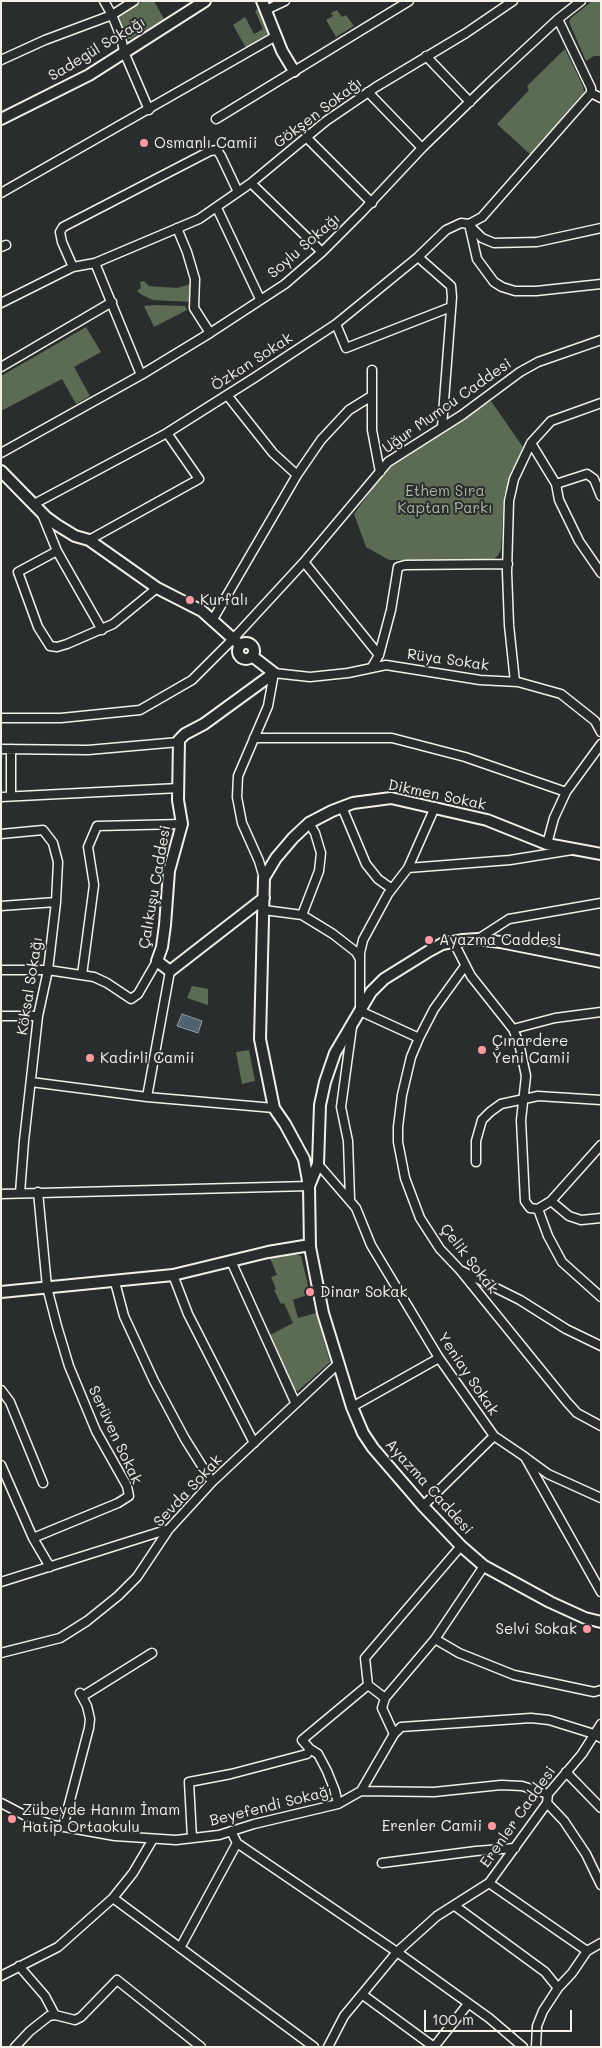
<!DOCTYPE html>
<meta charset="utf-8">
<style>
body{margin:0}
#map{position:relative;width:602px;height:2048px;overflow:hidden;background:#2a2d2e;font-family:Mali,sans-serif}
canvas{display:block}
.frame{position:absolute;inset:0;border:2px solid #f4f1e8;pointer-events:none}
.scale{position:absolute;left:424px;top:2010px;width:148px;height:22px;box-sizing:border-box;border:2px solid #f4f1e8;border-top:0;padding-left:6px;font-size:15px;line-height:18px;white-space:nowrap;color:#f4f1e8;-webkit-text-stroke:4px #2a2d2e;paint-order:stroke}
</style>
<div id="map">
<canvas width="602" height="2048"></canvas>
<div class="frame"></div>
<div class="scale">100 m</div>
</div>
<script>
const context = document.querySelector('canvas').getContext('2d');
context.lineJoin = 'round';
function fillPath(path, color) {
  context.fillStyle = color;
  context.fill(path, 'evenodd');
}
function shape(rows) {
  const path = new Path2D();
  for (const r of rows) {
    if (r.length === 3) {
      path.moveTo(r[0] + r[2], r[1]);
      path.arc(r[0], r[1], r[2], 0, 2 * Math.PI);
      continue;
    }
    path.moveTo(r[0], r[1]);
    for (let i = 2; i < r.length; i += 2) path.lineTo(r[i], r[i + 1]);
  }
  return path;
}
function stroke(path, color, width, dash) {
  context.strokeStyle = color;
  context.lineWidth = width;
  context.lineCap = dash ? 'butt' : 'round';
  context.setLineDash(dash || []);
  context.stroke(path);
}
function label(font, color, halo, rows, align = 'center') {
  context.font = font + ' Mali,sans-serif';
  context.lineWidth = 4;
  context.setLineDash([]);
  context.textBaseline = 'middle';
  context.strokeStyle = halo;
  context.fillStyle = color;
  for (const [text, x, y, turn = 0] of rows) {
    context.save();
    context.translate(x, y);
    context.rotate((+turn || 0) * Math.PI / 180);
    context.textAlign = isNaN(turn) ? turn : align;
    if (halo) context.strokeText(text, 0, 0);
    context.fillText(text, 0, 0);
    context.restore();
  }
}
fillPath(shape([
 [143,1,154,1,164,19,131,39,127,39,118,18],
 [592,1,601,1,601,56,594,56,586,61,569,22,571,18],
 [260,7,269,31,268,35,246,48,233,25,245,17,254,34,263,29,255,11],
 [337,10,342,17,346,15,354,26,336,37,326,20,333,16,331,13],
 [565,49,583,86,584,92,531,155,497,124,529,90,527,86],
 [144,281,149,286,177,288,191,284,192,302,153,300,142,295,137,291,141,288,140,282],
 [154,305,185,306,187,310,154,327,144,306],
 [86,327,101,352,74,367,90,396,76,404,62,379,1,411,1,376],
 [491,401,523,447,510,478,504,496,501,550,498,555,493,560,389,560,366,547,354,514,391,463],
 [192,986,208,989,208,1005,187,998],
 [249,1050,255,1081,242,1084,236,1052],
 [295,1254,301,1256,310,1294,293,1300,298,1318,316,1313,330,1362,298,1391,294,1389,270,1335,293,1323,284,1303,281,1304,274,1290,276,1289,271,1277,277,1275,270,1258]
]), '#5b6b54');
const water = shape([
 [182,1014,202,1021,198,1033,177,1026,182,1014]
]);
fillPath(water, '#4f6272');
stroke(water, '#919ba1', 1);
const minor = shape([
 [104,1,112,15,121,37,124,52,149,110],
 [266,10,285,1],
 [558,19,591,88,591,93],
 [426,56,470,102],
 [1,60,45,40,112,15,134,1],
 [368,92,422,148],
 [216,119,409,1],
 [307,138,372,203],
 [251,183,322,252],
 [1,193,276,36],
 [217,208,260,299],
 [469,224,482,217,591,93,601,98],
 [469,224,477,259,494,282,502,287,515,291,536,291,601,284],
 [470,226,482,238,494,243,537,242,601,228],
 [177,228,187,252,195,279,194,308,210,333],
 [1,247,6,245],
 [418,257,451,286,452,297,442,427],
 [95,263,141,375],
 [73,267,62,242,60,232,63,227,210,151,217,150,221,156,238,192],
 [1,303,73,267,95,263,199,219,251,183,326,121,376,87,466,33,513,1],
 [336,324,346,348,451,307],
 [1,367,112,302],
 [372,370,372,430,380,472],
 [227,395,273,453,297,475],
 [531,443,556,484,559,500,579,541,601,573],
 [1,453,141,375,210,333,285,284,322,252,362,212,422,148,490,82,558,19,581,1],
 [556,484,587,474,594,479,601,496],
 [34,504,167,433,254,378,336,324,418,257,446,230,461,223,469,224],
 [42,514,57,551,102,630],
 [89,540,199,479,167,433],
 [57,551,18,572,38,627,50,646,57,647,67,644,113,624,157,588],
 [304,562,379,655],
 [212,621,297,475,321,440,349,410,370,397],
 [372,667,379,655,391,610,398,567,405,565,508,564],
 [515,682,509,625,507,572,509,501,514,479,531,443,551,421,601,403],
 [1,718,61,718,140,710,192,680,233,639,304,562,388,462,462,415,520,372,538,362,601,340],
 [254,738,392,738,465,757,566,792],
 [1,749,88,750,179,742],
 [11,749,11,796],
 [1,797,179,788],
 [342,807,366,864,378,879,392,889],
 [1,834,43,830,53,843,58,862,56,902,48,970,38,1016,24,1141,20,1193],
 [547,844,554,818,566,792,601,744],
 [408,868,510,860,572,850],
 [264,878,259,861,242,823,237,797,238,776,268,706,274,673,310,677,348,673,386,665,480,680,518,682,561,694,595,721,601,732],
 [1,906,56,902],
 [264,910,302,915,333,934,356,952,360,959],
 [302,915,319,871,321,853,315,833,309,823],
 [478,939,509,919,601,903],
 [453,941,471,976,513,1029,519,1043,526,1076,521,1120,525,1201,530,1208,538,1209],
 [465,966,434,1009,419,1038,411,1057,402,1095,398,1127,398,1142,405,1178,420,1218,440,1249,460,1270,567,1402,577,1413,601,1426],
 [1,970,48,970,94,977,107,983,131,999,138,994,157,961],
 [82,975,94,885,88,847,97,826,182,824],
 [1,1016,38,1016],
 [513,1029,555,1018,601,1012],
 [419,1038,360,1011,360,953,363,940,388,894,408,868,435,807],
 [31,1082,147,1097,274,1108],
 [147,1097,170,971],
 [476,1162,476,1141,482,1120,490,1112,501,1104,538,1096,601,1100],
 [318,1164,356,1208,371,1245,439,1358,494,1436,525,1457,601,1592],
 [1,1194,309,1186],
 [350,1199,348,1141,341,1107,352,1027],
 [551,1201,569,1216,581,1220,601,1218],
 [538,1209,548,1236,562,1262,601,1297],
 [538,1209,551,1201,601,1145],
 [231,1261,295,1402],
 [462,1271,520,1300,566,1329,601,1346],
 [173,1275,188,1314,254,1443],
 [115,1282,124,1316,154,1381,185,1439,212,1482],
 [1,1390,10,1402,43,1483],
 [352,1407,439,1358],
 [526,1458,548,1474,601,1498],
 [1,1465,33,1538,50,1567],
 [423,1506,494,1436],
 [33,1538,118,1503,129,1496,127,1486,96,1431,69,1366,57,1326,47,1287,38,1192],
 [1,1582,169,1529],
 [435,1639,459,1653,514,1675,594,1692,601,1690],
 [1,1653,60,1638,87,1621,118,1596,137,1577,169,1529,212,1482,339,1363],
 [368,1685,385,1698],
 [83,1696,152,1653],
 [394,1734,382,1708,385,1698,435,1639,484,1566],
 [310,1749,302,1740,368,1685,365,1658,461,1546],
 [566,1772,601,1808],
 [361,1791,394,1734,401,1727,531,1718,549,1720,594,1734,601,1738],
 [1,1803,24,1815,53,1825,115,1836,176,1840,219,1835,254,1824,338,1804,361,1791,434,1792,501,1785,522,1786,548,1794],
 [547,1803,564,1821,586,1854,601,1885],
 [63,1827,89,1728,90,1719,87,1706,80,1693],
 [192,1838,189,1782,231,1774,307,1754,310,1749,318,1754,327,1771,335,1791,338,1804],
 [237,1843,397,1952,489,2018,523,2047],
 [382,1863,476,1851,515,1848],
 [489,1883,587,1951],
 [113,1898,314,2047],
 [455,1906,545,1972,558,1988],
 [180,1948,237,1843,231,1831],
 [19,1966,45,1996,55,2015],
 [1,1976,58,1947,113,1898,133,1873,153,1839],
 [363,1995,434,2047],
 [15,2047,30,2031,49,2016,55,2015,75,2020,81,2017,117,1980,201,2047],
 [328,2047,344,2016,397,1952,437,1916,489,1883,547,1803,548,1794,582,1754,601,1724],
 [434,2047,468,2004],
 [536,2047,537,2026,543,2011,558,1988,572,1973,587,1951,601,1943]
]);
const tertiary = shape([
 [262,1,282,51,294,71],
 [1,119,89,75,205,1],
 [1,471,46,517,57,525,75,536,89,540,157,588,202,611,240,645],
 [246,651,8],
 [252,656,274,673,204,724,185,734,179,740,178,800,182,824,169,871,165,925,162,947,157,961,170,971,264,898],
 [601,962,500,942,478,939,463,940,442,944,429,951,384,979,371,992,335,1053,325,1082,320,1105,318,1164,309,1186,310,1247,323,1313,352,1407,363,1433,373,1448,423,1506,461,1546,484,1566,550,1602,585,1618,601,1622],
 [309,1186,304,1159,285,1124,274,1108,260,1039,264,878,276,858,293,838,309,823,332,811,353,803,391,798,487,820,547,844,601,854],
 [1,1292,173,1275,268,1252,310,1245]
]);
stroke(minor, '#f4f1e8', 11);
stroke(tertiary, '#f4f1e8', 14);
stroke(minor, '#2a2d2e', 8);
stroke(tertiary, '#2a2d2e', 10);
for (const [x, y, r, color] of [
 [144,143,5,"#ff9aa2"],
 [190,600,5,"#ff9aa2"],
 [429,940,5,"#ff9aa2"],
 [482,1050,5,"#ff9aa2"],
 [90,1058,5,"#ff9aa2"],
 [310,1292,5,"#ff9aa2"],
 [587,1629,5,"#ff9aa2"],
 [12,1819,5,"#ff9aa2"],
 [492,1826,5,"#ff9aa2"]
]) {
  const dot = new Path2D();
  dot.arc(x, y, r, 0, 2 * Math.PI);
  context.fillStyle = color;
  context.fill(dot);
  stroke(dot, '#2a2d2e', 2);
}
label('15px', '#f4f1e8', '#2a2d2e', [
 ["Sadegül Sokağı",97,49,-31],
 ["Gökşen Sokağı",318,113,-37],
 ["Soylu Sokağı",304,246,-41],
 ["Özkan Sokak",252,362,-33],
 ["Uğur Mumcu Caddesi",447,406,-35],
 ["Rüya Sokak",448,660,8],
 ["Dikmen Sokak",437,795,12],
 ["Çalıkuşu Caddesi",155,887,-80],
 ["Köksal Sokağı",30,986,-81],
 ["Çelik Sokak",469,1259,52],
 ["Yeniay Sokak",468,1374,56],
 ["Serüven Sokak",115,1435,65],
 ["Ayazma Caddesi",429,1487,48],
 ["Sevda Sokak",188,1491,-47],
 ["Beyefendi Sokağı",271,1806,-14],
 ["Erenler Caddesi",518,1817,-55]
]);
label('15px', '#f4f1e8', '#2a2d2e', [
 ["Osmanlı Camii",154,143],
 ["Kurfalı",200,600],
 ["Ayazma Caddesi",439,940],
 ["Çınardere",492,1041],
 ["Yeni Camii",492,1058],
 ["Kadirli Camii",100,1058],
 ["Dinar Sokak",320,1292],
 ["Selvi Sokak",577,1629,"right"],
 ["Zübeyde Hanım İmam",22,1810],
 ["Hatip Ortaokulu",22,1827],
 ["Erenler Camii",482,1826,"right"]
], 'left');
label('15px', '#afb5a5', '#2a2d2e', [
 ["Ethem Sıra",445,491],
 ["Kaptan Parkı",445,508]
]);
</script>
